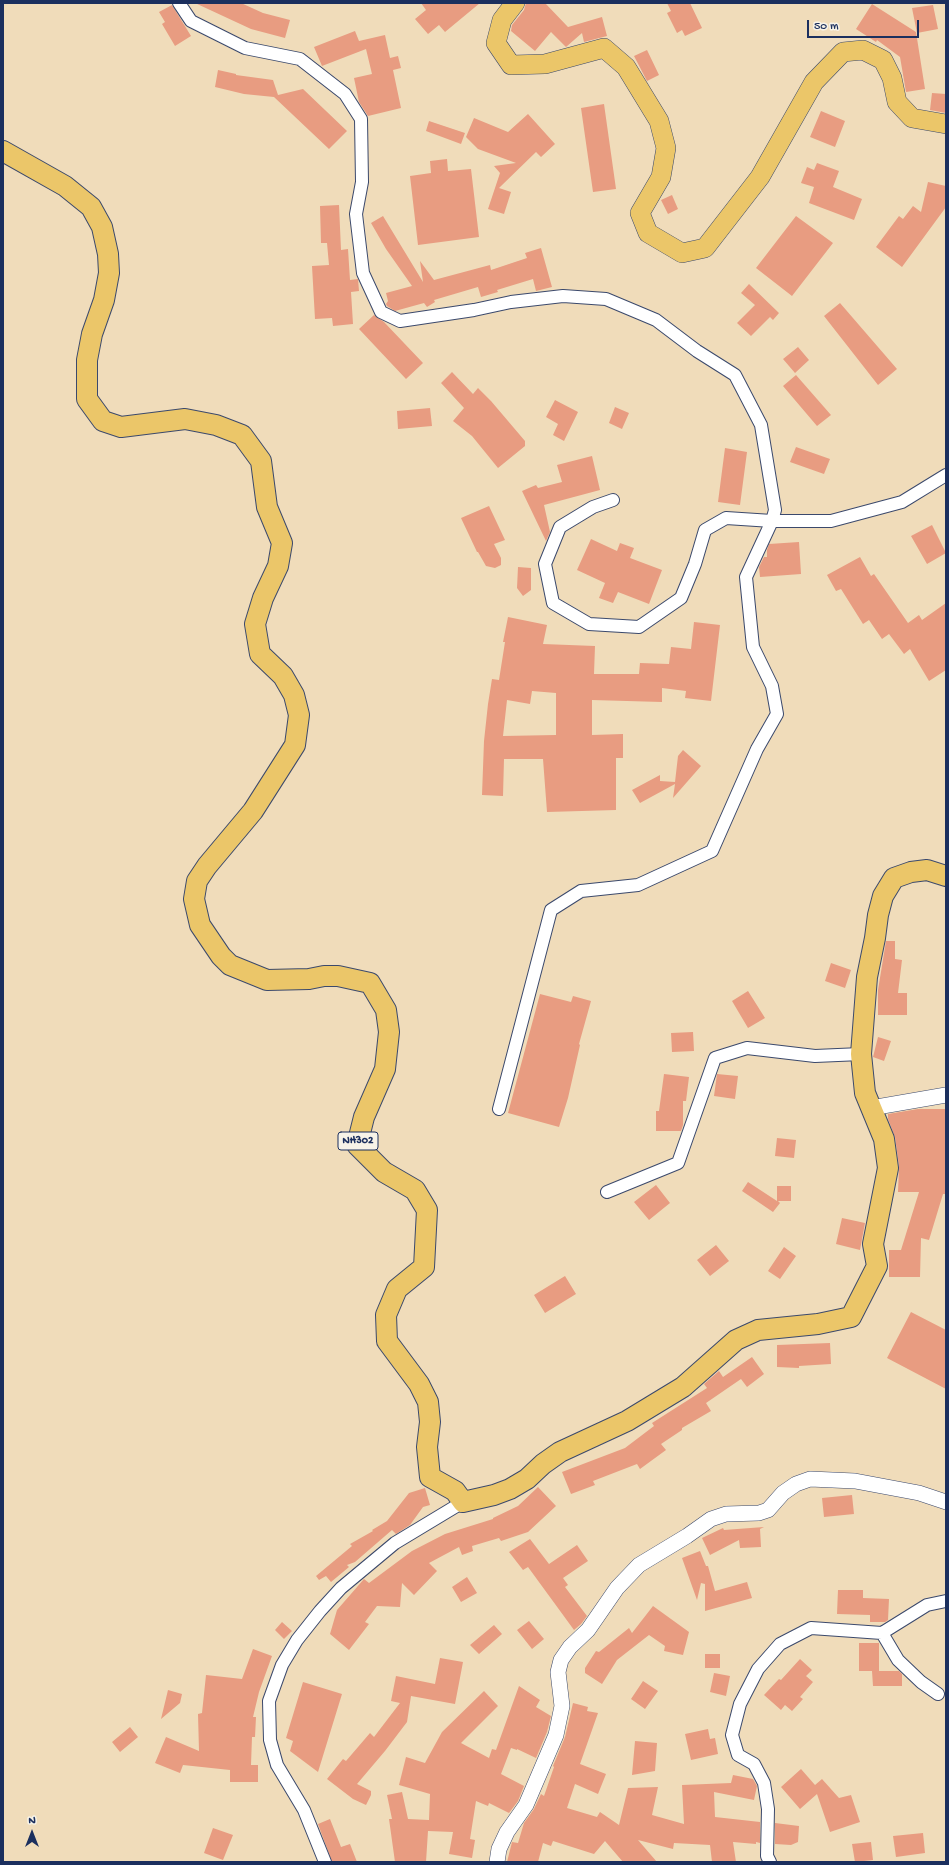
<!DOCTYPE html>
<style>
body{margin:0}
#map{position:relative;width:949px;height:1865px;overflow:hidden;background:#f0dcba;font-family:"Gochi Hand",sans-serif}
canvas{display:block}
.frame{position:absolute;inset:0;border:4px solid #1b2f5e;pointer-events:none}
.north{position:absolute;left:12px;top:1813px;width:40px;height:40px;-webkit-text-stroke:3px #f7f3e8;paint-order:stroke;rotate:0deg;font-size:11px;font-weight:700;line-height:16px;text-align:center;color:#1b2f5e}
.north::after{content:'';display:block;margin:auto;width:14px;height:18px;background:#1b2f5e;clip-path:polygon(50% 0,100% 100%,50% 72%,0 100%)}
.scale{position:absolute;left:807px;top:20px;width:112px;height:18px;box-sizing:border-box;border:2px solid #1b2f5e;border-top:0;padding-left:5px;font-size:12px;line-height:14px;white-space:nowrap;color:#1b2f5e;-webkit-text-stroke:3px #f7f3e8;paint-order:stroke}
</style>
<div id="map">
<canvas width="949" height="1865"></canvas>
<div class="frame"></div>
<div class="north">N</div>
<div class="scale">50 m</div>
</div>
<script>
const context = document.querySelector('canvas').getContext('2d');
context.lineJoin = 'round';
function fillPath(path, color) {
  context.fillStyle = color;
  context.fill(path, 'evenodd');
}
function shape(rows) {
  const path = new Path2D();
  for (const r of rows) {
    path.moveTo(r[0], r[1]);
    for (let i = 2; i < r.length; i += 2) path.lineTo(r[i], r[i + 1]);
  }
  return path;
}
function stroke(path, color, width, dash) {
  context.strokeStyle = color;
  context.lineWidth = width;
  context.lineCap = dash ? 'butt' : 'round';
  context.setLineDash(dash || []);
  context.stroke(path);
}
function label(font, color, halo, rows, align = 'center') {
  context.font = font + ' "Gochi Hand",sans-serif';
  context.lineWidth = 3;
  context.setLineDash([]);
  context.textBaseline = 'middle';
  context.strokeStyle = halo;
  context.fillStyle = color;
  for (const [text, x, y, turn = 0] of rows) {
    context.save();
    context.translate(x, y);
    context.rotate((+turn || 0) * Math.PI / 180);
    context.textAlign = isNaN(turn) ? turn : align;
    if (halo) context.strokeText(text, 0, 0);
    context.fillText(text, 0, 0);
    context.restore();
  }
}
fillPath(shape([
 [195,3,241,3,263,13,290,20,285,38,251,29],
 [421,3,480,3,445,32,439,25,428,34,415,19,426,10],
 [526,3,545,3,568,27,602,17,607,36,584,42,582,33,566,47,551,32,535,51,511,31,512,25,524,10],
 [667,3,690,3,702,28,685,36,682,30,677,33,667,13,671,11],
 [872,4,916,32,925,89,906,92,900,57,877,40,876,42,856,29],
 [172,5,191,36,175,46,162,24,165,22,159,12],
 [933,5,938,29,917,33,912,8],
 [355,31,359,41,385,35,390,58,398,56,401,68,393,70,401,108,368,116,359,102,354,78,372,74,366,49,322,66,314,47],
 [647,50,659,75,647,81,634,56],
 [218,70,236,74,236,75,273,80,278,95,303,89,347,131,329,149,274,97,244,94,215,87],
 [932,93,946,94,946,113,930,110],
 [604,104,616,189,593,192,581,108],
 [821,111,845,121,835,147,810,137],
 [528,114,555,144,541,157,536,152,499,188,511,192,504,214,488,209,500,173,494,166,516,163,478,149,466,137,474,118,508,132],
 [429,121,465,133,461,144,426,131],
 [447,159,448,171,471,169,479,237,418,245,410,176,431,173,430,161],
 [817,163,839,171,833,187,862,199,854,220,809,203,814,187,801,183,807,167,814,170],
 [928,182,946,186,946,207,902,267,876,247,899,216,903,219,913,206,921,212],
 [672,195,678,209,668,214,661,200],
 [339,205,341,250,348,249,350,280,358,279,359,291,351,292,353,324,333,326,332,318,315,319,312,266,329,265,327,243,321,243,320,206],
 [383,216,423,282,420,261,434,280,490,265,491,270,527,258,525,253,541,248,552,287,536,291,533,279,497,290,498,292,481,297,478,287,434,300,435,302,427,307,424,303,395,311,387,306,386,304,388,301,386,293,412,286,386,249,371,223],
 [796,216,833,243,792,296,756,268],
 [749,284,779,313,773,320,770,317,751,336,737,323,755,305,741,293],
 [840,303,897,369,878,385,824,316],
 [374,315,384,322,423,363,406,379,359,329],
 [798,347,809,360,795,373,783,359],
 [452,372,473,394,478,388,491,401,525,441,525,446,498,468,472,436,453,421,464,408,441,383],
 [796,375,831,415,817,426,783,386],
 [555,400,578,412,564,441,553,435,558,424,546,417],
 [615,407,629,413,622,429,609,423],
 [430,408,432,426,398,429,397,411],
 [796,447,830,459,824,474,790,462],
 [725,448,747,452,740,505,718,502],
 [592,456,600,490,544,505,550,532,546,541,522,491,536,485,538,488,562,482,557,465],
 [489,506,505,540,494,544,501,558,501,565,495,568,486,566,478,552,477,552,461,518],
 [932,525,946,553,927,564,911,536],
 [591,539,617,551,620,543,634,548,630,558,662,570,649,604,618,592,613,603,599,598,605,583,577,570],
 [799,542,801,574,760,577,759,567,764,557,767,557,767,550,769,544],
 [860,557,871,576,874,574,908,623,919,615,922,620,946,603,946,670,929,681,910,649,904,654,889,634,882,639,869,620,863,624,841,589,836,591,827,575],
 [518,567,531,568,531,590,523,596,517,588],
 [508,617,547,625,543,644,595,646,594,674,639,674,640,663,669,664,671,647,691,649,694,622,720,625,711,701,685,698,686,691,662,688,662,702,592,700,592,735,623,734,623,758,616,758,616,810,547,812,543,759,504,759,503,796,482,795,484,741,488,704,492,679,499,680,505,642,503,642],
 [532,691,556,693,556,735,503,736,507,700,530,704],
 [683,750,701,766,673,798,675,784,640,803,632,790,660,775,660,781,675,782,678,756],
 [886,941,895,941,895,959,902,960,898,993,907,993,907,1015,878,1015,878,990],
 [831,963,851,970,845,988,825,981],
 [748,991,765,1018,748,1028,732,1001],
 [540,994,571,1002,573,996,591,1001,579,1044,580,1045,568,1098,559,1127,508,1113],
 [693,1032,694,1051,672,1052,671,1033],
 [878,1037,891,1041,884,1061,873,1057],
 [664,1074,689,1077,686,1101,683,1101,683,1125,681,1131,656,1131,656,1111,659,1111],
 [717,1074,738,1076,735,1099,714,1096],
 [918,1109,945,1109,946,1194,943,1194,929,1240,921,1238,920,1277,889,1277,889,1250,901,1250,919,1192,898,1192,899,1166,895,1137,888,1119,888,1114],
 [777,1138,796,1140,794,1158,775,1156],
 [748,1182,777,1201,777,1186,791,1186,791,1201,778,1201,780,1203,773,1212,742,1191],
 [656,1185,670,1203,649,1220,634,1202],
 [842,1218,865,1223,860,1250,836,1244],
 [716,1245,729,1261,710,1276,697,1260],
 [784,1247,796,1256,780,1279,768,1271],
 [565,1276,576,1294,545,1313,534,1295],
 [911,1312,946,1330,946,1389,887,1358],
 [830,1343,831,1364,799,1366,799,1368,777,1367,777,1345],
 [752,1357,764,1374,747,1387,741,1379,706,1403,711,1411,682,1428,682,1430,661,1444,666,1450,640,1469,637,1464,593,1481,595,1485,571,1494,562,1472,625,1448,654,1426,652,1423,707,1388,704,1384,719,1371,723,1377],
 [538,1487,556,1506,528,1532,501,1541,499,1538,472,1546,473,1551,462,1555,459,1547,429,1563,437,1571,414,1595,402,1583,400,1607,377,1606,365,1622,369,1624,349,1650,330,1634,337,1610,364,1579,369,1583,412,1551,445,1534,493,1519,493,1518,518,1506],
 [425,1488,430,1505,423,1507,410,1525,396,1534,392,1530,355,1562,347,1565,349,1567,331,1582,326,1576,319,1580,316,1576,352,1546,350,1544,373,1531,372,1530,387,1521,409,1493],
 [852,1495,854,1514,824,1517,822,1498],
 [764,1527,760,1529,761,1547,740,1548,739,1540,710,1555,702,1538,723,1528,724,1530],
 [530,1539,549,1564,577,1545,588,1561,563,1578,568,1585,565,1587,587,1616,581,1624,574,1630,528,1567,523,1570,509,1552],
 [700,1551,706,1566,708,1566,715,1591,747,1582,752,1598,705,1611,705,1584,701,1583,697,1600,682,1558],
 [467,1577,477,1593,461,1602,452,1587],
 [838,1590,863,1590,863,1598,889,1599,888,1620,885,1622,870,1622,870,1615,837,1614],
 [653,1606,689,1632,683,1655,664,1651,665,1646,649,1635,617,1660,602,1684,585,1673,585,1668,596,1651,599,1652,629,1628,632,1633],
 [529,1621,544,1639,532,1649,517,1630],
 [282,1622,292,1631,284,1639,275,1630],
 [494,1625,502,1634,479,1654,470,1645],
 [859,1643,879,1643,879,1671,859,1671],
 [253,1649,272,1656,259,1692,253,1717,256,1717,255,1737,252,1737,251,1765,258,1765,258,1782,230,1782,230,1770,183,1765,180,1773,155,1763,166,1737,199,1751,198,1714,202,1713,206,1675,242,1679],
 [705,1654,720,1654,720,1668,705,1668],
 [440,1658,463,1662,455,1704,411,1696,407,1722,385,1751,357,1784,371,1791,371,1795,366,1805,353,1799,327,1779,343,1759,346,1761,370,1733,374,1737,400,1703,391,1701,396,1676,435,1684],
 [800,1659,812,1670,806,1676,813,1682,800,1697,803,1699,792,1711,785,1705,781,1710,764,1695,779,1679,781,1680],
 [872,1671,899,1671,902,1674,902,1686,873,1686],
 [714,1673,730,1676,726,1696,710,1692],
 [643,1681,658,1691,645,1709,631,1699],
 [303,1682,342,1694,318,1772,290,1751,293,1741,286,1738],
 [519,1686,540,1700,536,1707,551,1716,547,1732,536,1758,517,1749,517,1750,511,1748,501,1774,524,1786,518,1801,509,1813,489,1803,488,1806,476,1801,470,1839,475,1840,472,1858,449,1854,453,1832,428,1831,426,1862,395,1862,389,1819,392,1819,387,1795,402,1792,408,1819,429,1820,430,1794,399,1785,406,1757,425,1763,442,1732,484,1691,498,1706,461,1743,489,1758,492,1749,496,1750],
 [168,1690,182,1694,180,1703,161,1719],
 [573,1703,588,1707,587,1711,598,1713,580,1764,606,1774,598,1794,575,1784,567,1808,597,1817,600,1812,619,1825,628,1788,658,1787,652,1815,684,1824,682,1785,731,1783,733,1775,753,1779,757,1786,754,1800,714,1792,715,1817,760,1822,760,1843,756,1842,756,1844,733,1842,736,1862,712,1862,710,1845,674,1843,673,1849,638,1840,657,1862,623,1862,605,1841,594,1854,553,1841,551,1846,543,1843,538,1862,507,1862,512,1842,518,1843,524,1823,534,1809,541,1794,544,1796,554,1767,553,1766,565,1737],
 [130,1727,138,1737,120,1752,112,1742],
 [708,1729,710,1739,715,1738,718,1754,691,1760,685,1734],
 [635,1741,657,1743,655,1771,632,1775],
 [801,1769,815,1785,822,1779,839,1798,851,1795,860,1822,830,1832,817,1794,800,1809,781,1787],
 [330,1819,341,1847,350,1844,357,1862,332,1862,318,1824],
 [775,1823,799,1826,798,1842,791,1845,775,1844],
 [213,1828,233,1835,223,1860,204,1853],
 [923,1833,925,1853,896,1857,893,1836],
 [871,1842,873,1860,855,1862,852,1844]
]), '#e89c81');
const minor = shape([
 [179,3,191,21,245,48,300,59,345,94,361,119,362,182,356,214,363,273,381,312,400,321,474,310,511,302,563,296,606,299,656,320,697,351,735,375,761,425,775,510,772,521,746,577,753,647,772,686,777,714,757,749,712,851,638,885,581,891,551,910,499,1109],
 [613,500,593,507,560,527,545,564,553,603,589,624,639,627,681,598,695,564,705,530,726,518,772,521,831,521,902,502,946,475],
 [607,1192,678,1163,715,1058,747,1048,815,1056,861,1054],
 [938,1694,921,1682,898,1660,882,1633,927,1605,946,1601],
 [325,1862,304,1810,277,1765,270,1740,269,1701,282,1665,297,1640,320,1611,341,1588,395,1543,463,1502],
 [770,1862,767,1856,768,1809,764,1783,754,1764,738,1755,732,1735,740,1704,758,1669,780,1644,811,1628,882,1633]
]);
const tertiary = shape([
 [871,1108,946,1095],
 [497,1862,499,1849,507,1832,526,1805,556,1735,562,1706,558,1672,561,1660,570,1647,588,1630,617,1588,639,1565,687,1536,711,1519,726,1514,759,1513,768,1510,783,1493,796,1484,810,1479,855,1481,919,1493,946,1502]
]);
const primary = shape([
 [515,3,502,20,496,43,511,65,545,64,604,48,626,67,659,121,666,148,661,177,640,213,648,233,682,253,705,248,760,177,814,82,843,52,863,50,883,60,892,78,897,102,912,118,946,124]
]);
const trunk = shape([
 [3,151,65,186,91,207,102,227,108,254,109,273,104,300,92,334,87,360,87,399,103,421,121,427,185,419,216,425,242,435,261,461,267,507,282,543,278,566,263,598,255,624,260,654,283,676,294,695,299,715,295,745,253,811,207,866,197,881,194,899,200,925,221,956,230,965,267,980,309,979,324,976,338,976,370,983,386,1010,389,1032,385,1069,364,1117,357,1145,384,1172,415,1190,427,1210,424,1267,397,1289,386,1315,387,1341,419,1384,428,1402,430,1422,427,1447,430,1477,455,1491,463,1502,494,1495,510,1489,527,1479,543,1464,560,1452,627,1421,683,1387,736,1340,758,1330,818,1324,851,1317,877,1266,873,1244,888,1168,884,1139,865,1093,861,1054,867,977,875,938,878,915,883,896,894,878,911,872,927,870,946,876]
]);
stroke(minor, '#3b496c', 14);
stroke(tertiary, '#3b496c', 16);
stroke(primary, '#3b496c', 20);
stroke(trunk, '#3b496c', 22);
stroke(minor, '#fff', 12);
stroke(tertiary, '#fff', 15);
stroke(primary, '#ebc669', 19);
stroke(trunk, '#ebc669', 20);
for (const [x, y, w] of [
 [358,1141,40]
]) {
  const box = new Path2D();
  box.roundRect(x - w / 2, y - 9, w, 18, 3);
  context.fillStyle = '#f7f3e8';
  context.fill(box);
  stroke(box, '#1b2f5e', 1);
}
label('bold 11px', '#1b2f5e', null, [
 ["NH302",358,1141]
]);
</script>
